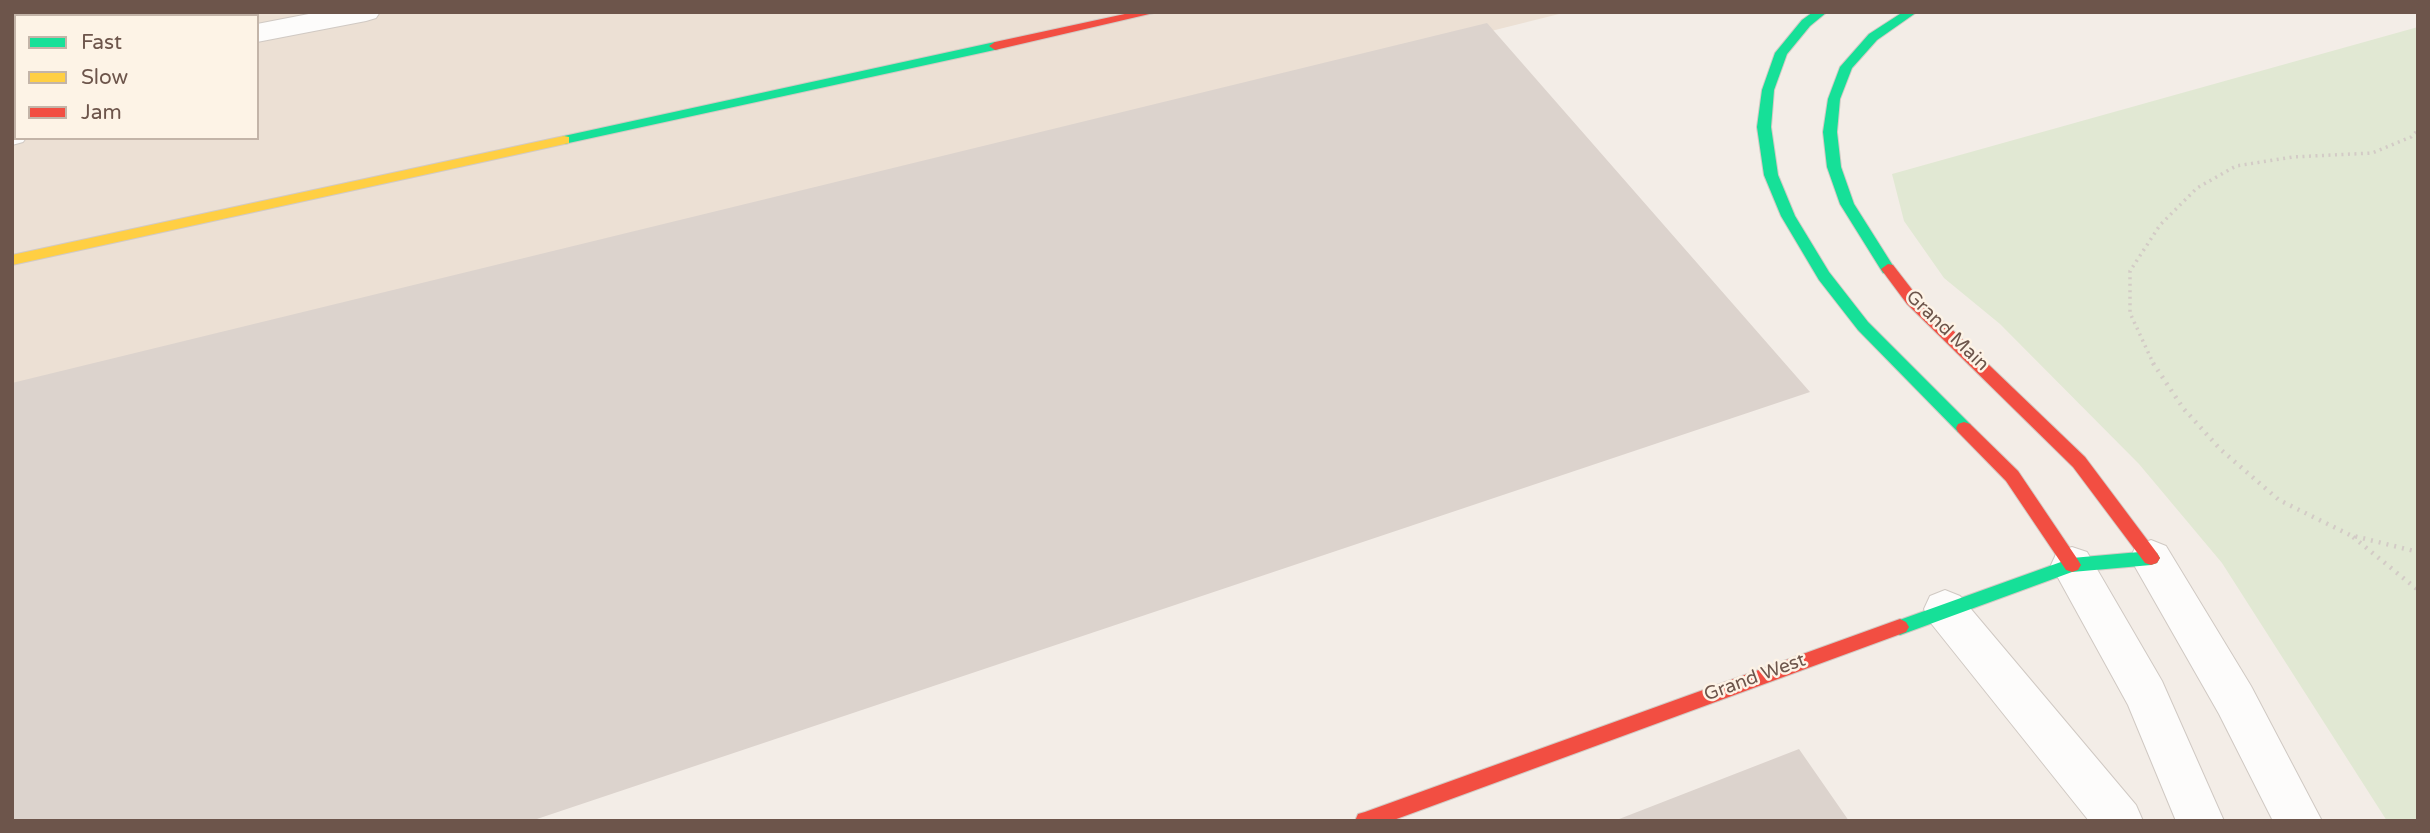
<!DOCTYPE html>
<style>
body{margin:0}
#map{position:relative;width:2430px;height:833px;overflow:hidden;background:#f3ede7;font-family:"Varela Round",sans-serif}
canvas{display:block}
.frame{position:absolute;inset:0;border:14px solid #6d554b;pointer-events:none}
.legend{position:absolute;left:14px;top:14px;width:245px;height:126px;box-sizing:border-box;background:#fdf3e6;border:2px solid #c3b4a8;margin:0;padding:9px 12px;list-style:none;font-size:21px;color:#6d554b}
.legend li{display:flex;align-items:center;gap:14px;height:35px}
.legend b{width:35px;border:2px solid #c3b4a8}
</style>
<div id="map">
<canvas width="2430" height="833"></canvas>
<div class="frame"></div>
<ul class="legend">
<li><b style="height:9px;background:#16e098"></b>Fast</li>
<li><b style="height:9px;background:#ffcf43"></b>Slow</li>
<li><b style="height:9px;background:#f24e42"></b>Jam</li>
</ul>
</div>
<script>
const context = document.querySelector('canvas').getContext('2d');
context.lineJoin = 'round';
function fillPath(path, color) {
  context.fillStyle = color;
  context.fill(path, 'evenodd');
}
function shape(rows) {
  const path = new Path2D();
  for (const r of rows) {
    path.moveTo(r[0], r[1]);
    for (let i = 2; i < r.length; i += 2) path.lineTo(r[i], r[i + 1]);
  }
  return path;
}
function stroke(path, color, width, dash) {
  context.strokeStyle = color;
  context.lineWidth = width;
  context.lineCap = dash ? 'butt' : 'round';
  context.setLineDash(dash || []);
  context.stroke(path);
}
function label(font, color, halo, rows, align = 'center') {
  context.font = font + ' "Varela Round",sans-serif';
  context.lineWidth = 5;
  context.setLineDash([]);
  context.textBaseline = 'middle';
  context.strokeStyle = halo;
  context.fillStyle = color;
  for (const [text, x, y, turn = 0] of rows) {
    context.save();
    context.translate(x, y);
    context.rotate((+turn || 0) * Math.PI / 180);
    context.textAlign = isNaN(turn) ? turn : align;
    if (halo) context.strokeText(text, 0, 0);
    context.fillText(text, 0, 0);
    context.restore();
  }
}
fillPath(shape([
 [12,12,1567,12,12,402],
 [16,16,257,16,257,138,16,138]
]), '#ece0d4');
fillPath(shape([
 [2418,27,2418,821,2387,821,2222,563,2139,464,2000,324,1944,278,1904,221,1892,174]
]), '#e1e8d3');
fillPath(shape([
 [1487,23,1810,392,531,821,12,821,12,383],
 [1799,749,1849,821,1614,821]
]), '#dcd3cd');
const street = shape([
 [33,12,63,12,62,16,32,16,33,12],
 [167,12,212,12,210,16,165,16,167,12],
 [319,12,380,12,376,18,366,21,257,42,257,24,319,12],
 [16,37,16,55,12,56,12,38,16,37],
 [12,70,16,70,16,89,12,89,12,70],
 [16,113,16,138,26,138,23,142,12,145,12,114,16,113],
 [2151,540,2166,546,2251,686,2322,821,2273,821,2219,714,2130,558,2136,546,2151,540],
 [2072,547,2087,552,2162,681,2224,821,2176,821,2128,705,2051,565,2057,552,2072,547],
 [1945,590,1960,596,2136,805,2143,821,2089,821,1930,622,1924,609,1930,596,1945,590]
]);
const fast = shape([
 [1813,12,1827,12,1810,26,1787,54,1774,90,1771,127,1778,175,1795,216,1829,272,1868,322,1970,424,1972,428,1970,432,1958,432,1858,330,1819,280,1781,216,1764,175,1757,127,1762,90,1775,53,1802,20,1813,12],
 [1903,12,1917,12,1877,40,1852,68,1840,99,1837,132,1841,167,1854,204,1895,269,1888,274,1883,273,1840,204,1827,167,1823,132,1828,99,1840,67,1869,34,1903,12],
 [995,42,999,43,999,49,564,144,557,140,564,136,995,42],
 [2151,551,2157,553,2160,558,2157,563,2151,565,2072,572,1900,635,1894,632,1891,627,1894,622,2072,558,2151,551]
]);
const slow = shape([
 [564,136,569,137,569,143,12,265,12,255,564,136]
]);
const jam = shape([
 [1134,12,1158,12,995,50,989,46,995,42,1134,12],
 [1888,264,1893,265,1917,296,2085,457,2157,553,2160,558,2157,563,2151,565,2145,563,2073,467,1907,304,1881,269,1888,264],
 [1964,422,1970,424,2018,471,2078,560,2081,565,2078,570,2072,572,2066,570,2006,481,1958,432,1956,428,1958,424,1964,422],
 [1900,619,1906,622,1909,627,1906,632,1391,821,1355,821,1358,814,1365,812,1900,619]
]);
stroke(street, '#d0c9c3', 2);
stroke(fast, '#d2cac4', 2);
stroke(slow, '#d2cac4', 2);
stroke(jam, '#d2cac4', 2);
stroke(shape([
 [2154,365,2130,313,2130,271,2160,225,2197,188,2236,166,2293,157,2372,153,2411,137,2418,130]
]), '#d3cbc6', 3.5, [2, 4.5]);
stroke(shape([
 [2153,363,2183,408,2220,449,2279,500,2350,535,2418,552],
 [2353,537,2418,590]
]), '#d3cbc6', 4.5, [2, 6]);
fillPath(street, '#fdfcfb');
fillPath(fast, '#16e098');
fillPath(slow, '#ffcf43');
fillPath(jam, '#f24e42');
label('19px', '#6d554b', '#fdf3e6', [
 ["Grand Main",1947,331,44],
 ["Grand West",1755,678,-20]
]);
</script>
